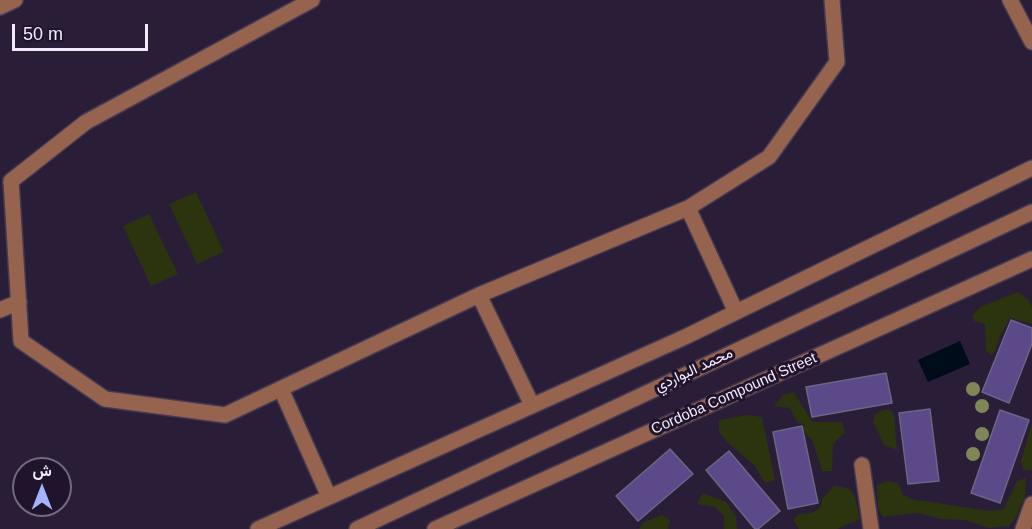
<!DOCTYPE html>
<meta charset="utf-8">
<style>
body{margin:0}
#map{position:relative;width:1032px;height:529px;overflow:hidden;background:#2a1d37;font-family:Helvetica,Vazirmatn,sans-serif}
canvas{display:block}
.north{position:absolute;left:12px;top:457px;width:60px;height:60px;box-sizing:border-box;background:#20142d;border:2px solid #746a7f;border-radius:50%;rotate:0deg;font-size:16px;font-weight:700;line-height:24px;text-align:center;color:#f2eafb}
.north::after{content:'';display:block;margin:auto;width:21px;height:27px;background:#a1b3fd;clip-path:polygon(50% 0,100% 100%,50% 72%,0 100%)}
.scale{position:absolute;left:12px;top:24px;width:136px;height:27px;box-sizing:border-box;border:3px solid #f2eafb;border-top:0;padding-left:8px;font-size:18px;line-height:21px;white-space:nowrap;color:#f2eafb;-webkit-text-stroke:4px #20142d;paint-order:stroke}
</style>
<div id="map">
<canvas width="1032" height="529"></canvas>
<div class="north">ش</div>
<div class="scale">50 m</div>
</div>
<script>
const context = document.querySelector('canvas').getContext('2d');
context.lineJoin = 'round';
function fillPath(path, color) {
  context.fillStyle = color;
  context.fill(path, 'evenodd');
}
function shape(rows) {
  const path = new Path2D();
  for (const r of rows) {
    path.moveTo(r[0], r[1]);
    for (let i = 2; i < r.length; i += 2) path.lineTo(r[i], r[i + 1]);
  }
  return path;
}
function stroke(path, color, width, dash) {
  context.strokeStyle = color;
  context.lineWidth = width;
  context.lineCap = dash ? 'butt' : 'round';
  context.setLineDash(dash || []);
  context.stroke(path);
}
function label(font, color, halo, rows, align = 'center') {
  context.font = font + ' Helvetica,Vazirmatn,sans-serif';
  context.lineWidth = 6;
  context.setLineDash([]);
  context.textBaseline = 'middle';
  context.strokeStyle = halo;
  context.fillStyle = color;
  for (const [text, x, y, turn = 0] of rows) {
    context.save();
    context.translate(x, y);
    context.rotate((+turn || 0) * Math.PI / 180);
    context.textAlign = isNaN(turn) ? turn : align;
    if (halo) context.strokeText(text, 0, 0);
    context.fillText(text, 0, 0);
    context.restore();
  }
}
fillPath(shape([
 [196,192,224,252,197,264,169,204],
 [149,214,178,274,151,286,123,226],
 [1018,292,1028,299,1032,307,1032,324,1010,318,999,338,995,351,991,355,986,350,985,324,974,321,972,316,980,307],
 [794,392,812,422,842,422,845,432,833,444,832,471,822,471,813,442,803,430,805,424,798,423,790,408,774,406,783,395],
 [883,410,891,410,894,415,897,450,884,445,873,422,875,414],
 [747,415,762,417,775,480,765,483,754,465,729,444,719,432,719,420],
 [1032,423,1032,470,1023,470,1021,461],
 [1026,478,1025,497,1015,519,1009,526,989,528,965,520,941,519,918,513,883,517,878,509,877,485,887,481,898,483,903,495,911,499,990,511,1004,509,1017,481],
 [834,486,848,488,854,494,860,519,837,529,799,529,793,520,800,514,811,513,820,508,822,499],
 [703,493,726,502,736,517,737,529,724,529,724,516,715,507,697,504],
 [662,515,670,520,668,529,639,529,644,522]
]), '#2c330f');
fillPath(shape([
 [960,341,970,364,928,382,918,360]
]), '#000c19');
const building = shape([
 [1011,320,1032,328,1032,344,1009,403,982,392,1011,320],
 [886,373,892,403,812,417,806,387,886,373],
 [930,409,939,481,908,484,899,413,930,409],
 [1000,410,1029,420,1000,503,971,493,1000,410],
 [802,426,818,503,788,509,773,432,802,426],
 [670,449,693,474,638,521,616,496,670,449],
 [729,451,780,511,758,529,755,529,706,470,729,451]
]);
fillPath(building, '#5b498a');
stroke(building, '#6c6585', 1.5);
const minor = shape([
 [312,0,86,122,11,181,21,341,105,399,225,415,479,295,688,208,769,157,837,62,832,0],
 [1010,0,1032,42],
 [0,7,15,0],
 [688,208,736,312],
 [479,295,532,405],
 [0,310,19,302],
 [281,389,329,497],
 [862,465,871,529],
 [258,529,685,337,1032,168],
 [357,529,1032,212],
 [435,529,1032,259],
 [1023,529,1032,504]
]);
stroke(minor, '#463a52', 18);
stroke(minor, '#96634e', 15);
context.fillStyle = '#808657';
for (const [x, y] of [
 [973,389],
 [982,406],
 [982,434],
 [973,454]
]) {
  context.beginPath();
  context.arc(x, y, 7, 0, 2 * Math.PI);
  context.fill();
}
label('15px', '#f2eafb', '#20142d', [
 ["محمد البواردي",694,370,-25],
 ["Cordoba Compound Street",734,394,-24]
]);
</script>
